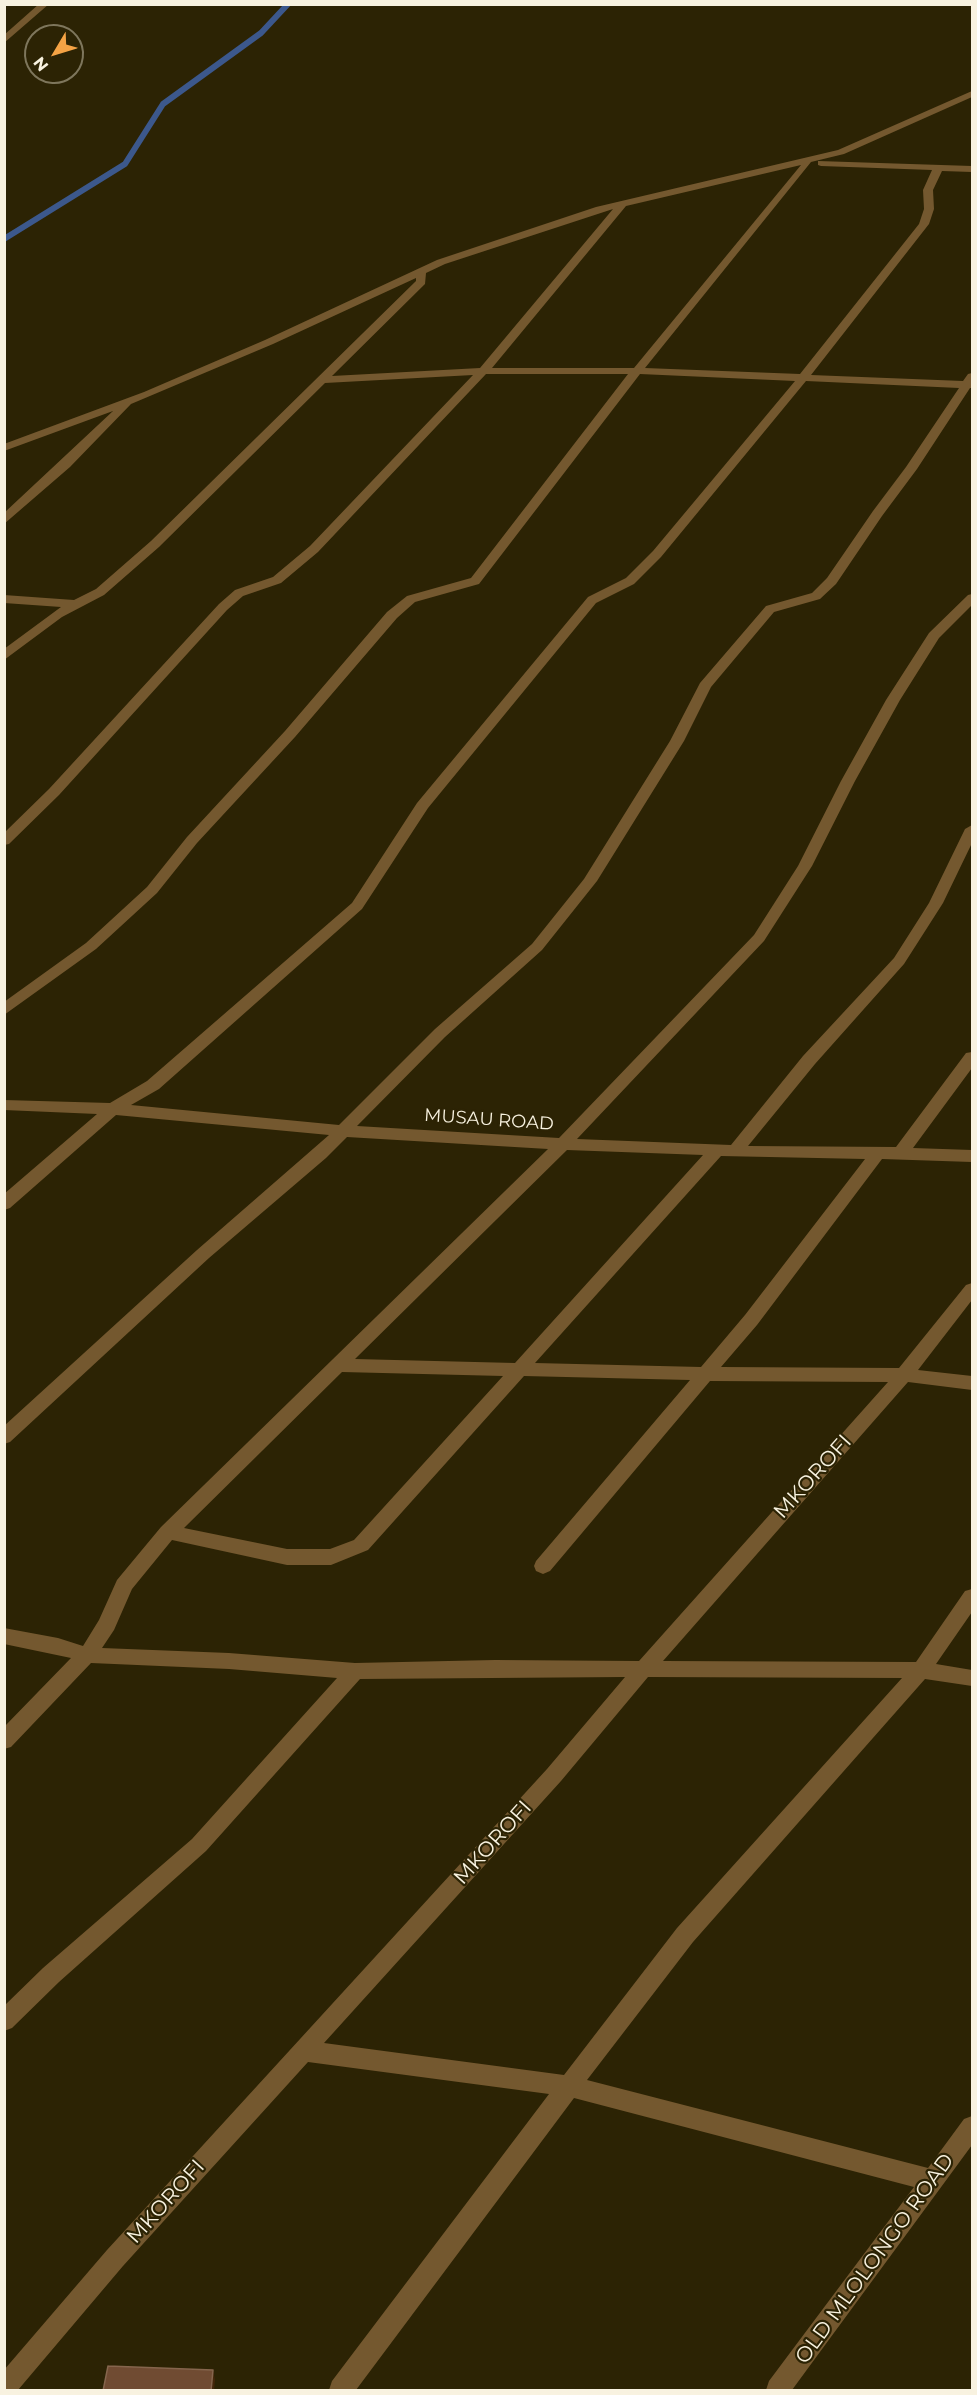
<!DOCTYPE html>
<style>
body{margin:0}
#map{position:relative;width:977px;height:2395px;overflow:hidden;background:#2c2304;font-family:Montserrat,sans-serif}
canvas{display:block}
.frame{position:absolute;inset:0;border:6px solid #f8f2e0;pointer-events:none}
.north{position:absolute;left:24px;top:24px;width:60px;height:60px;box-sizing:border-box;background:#2c2304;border:2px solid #7e765c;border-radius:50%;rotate:232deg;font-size:16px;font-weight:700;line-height:24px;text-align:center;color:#f8f2e0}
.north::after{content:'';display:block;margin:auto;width:21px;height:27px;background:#f5a345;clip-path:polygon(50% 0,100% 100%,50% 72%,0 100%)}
</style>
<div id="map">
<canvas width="977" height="2395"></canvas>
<div class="frame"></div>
<div class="north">N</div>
</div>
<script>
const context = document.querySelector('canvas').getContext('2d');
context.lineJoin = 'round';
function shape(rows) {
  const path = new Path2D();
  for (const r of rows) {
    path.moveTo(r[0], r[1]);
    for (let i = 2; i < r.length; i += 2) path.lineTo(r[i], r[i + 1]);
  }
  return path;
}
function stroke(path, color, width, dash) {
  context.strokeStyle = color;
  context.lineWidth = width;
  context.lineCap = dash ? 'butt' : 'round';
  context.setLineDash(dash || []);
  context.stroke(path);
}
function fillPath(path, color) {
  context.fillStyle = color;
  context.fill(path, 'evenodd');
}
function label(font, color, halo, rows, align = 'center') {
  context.font = font + ' Montserrat,sans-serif';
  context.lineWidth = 4.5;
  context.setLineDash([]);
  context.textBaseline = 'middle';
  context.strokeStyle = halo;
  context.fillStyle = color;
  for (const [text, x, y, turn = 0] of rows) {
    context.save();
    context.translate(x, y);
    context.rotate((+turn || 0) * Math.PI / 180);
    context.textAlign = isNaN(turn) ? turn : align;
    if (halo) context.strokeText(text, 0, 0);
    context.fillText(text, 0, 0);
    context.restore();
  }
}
stroke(shape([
 [4,239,125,164,163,104,261,33,288,4]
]), '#3c588c', 6);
fillPath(shape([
 [39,4,49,4,4,43,4,35,39,4],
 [972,91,972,97,844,154,811,162,645,368,800,374,919,224,924,209,923,190,932,170,821,166,818,165,818,161,972,166,972,172,942,171,933,190,934,209,929,224,811,375,963,381,968,374,972,373,972,388,970,388,917,469,882,516,836,584,820,599,774,612,711,687,684,741,597,881,542,950,445,1037,357,1126,559,1138,754,935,798,866,841,781,886,700,929,633,968,595,972,594,972,605,939,638,900,700,855,781,812,866,764,941,577,1139,731,1145,803,1056,894,958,929,903,965,829,972,825,972,843,943,903,904,964,815,1064,748,1146,896,1147,966,1053,972,1052,972,1068,913,1148,972,1150,972,1162,882,1159,757,1325,721,1367,899,1368,966,1285,972,1283,972,1300,918,1370,972,1376,972,1390,908,1382,663,1661,916,1662,965,1591,972,1589,972,1612,936,1664,972,1670,972,1686,925,1679,693,1942,587,2080,928,2168,964,2119,972,2116,972,2145,792,2390,766,2390,769,2381,914,2187,574,2098,356,2390,329,2390,332,2381,549,2094,308,2062,123,2266,18,2390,4,2390,4,2370,107,2250,547,1769,625,1677,360,1679,206,1851,59,1982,12,2028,4,2031,4,2006,43,1968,192,1839,337,1678,229,1669,91,1663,11,1747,4,1749,4,1727,71,1658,4,1644,4,1628,58,1638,83,1646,99,1620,117,1580,161,1527,548,1149,347,1137,326,1158,209,1258,10,1442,4,1444,4,1426,197,1250,329,1135,116,1115,10,1208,4,1210,4,1194,97,1114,4,1110,4,1100,110,1103,147,1081,352,903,417,803,588,597,626,578,653,551,795,381,640,374,479,584,415,602,397,618,295,737,197,843,157,893,96,949,4,1015,4,1002,86,943,147,887,187,837,285,731,387,612,407,596,471,578,628,374,486,374,318,552,281,583,243,596,227,610,59,795,9,844,4,845,4,833,49,789,219,604,235,590,273,577,310,546,473,375,325,383,159,547,104,595,62,617,4,660,4,649,61,607,4,603,4,595,74,600,96,589,151,541,416,281,416,278,273,344,131,404,70,467,4,524,4,513,113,411,4,451,4,444,144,392,265,340,437,260,596,207,838,150,972,91],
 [801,165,634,368,492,368,626,206,801,165],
 [613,209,480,368,332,376,425,284,426,273,445,264,613,209],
 [806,381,959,388,906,467,873,511,827,578,812,593,766,606,700,683,670,741,584,879,532,944,435,1029,339,1125,131,1105,159,1089,362,909,428,808,596,603,634,584,661,557,806,381],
 [567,1150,703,1155,515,1363,355,1359,567,1150],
 [721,1156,865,1159,745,1315,701,1367,535,1363,721,1156],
 [342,1372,503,1376,354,1540,330,1549,287,1549,184,1528,342,1372],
 [524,1376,690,1380,536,1561,534,1566,536,1571,543,1574,550,1571,710,1381,888,1382,639,1661,495,1660,355,1663,229,1653,102,1648,114,1630,132,1589,172,1540,287,1565,331,1565,368,1550,524,1376],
 [648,1677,902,1678,677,1928,564,2075,324,2043,561,1781,648,1677]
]), '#74582f');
fillPath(shape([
 [213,2370,215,2380,214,2391,211,2391]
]), '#44270a');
const building = shape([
 [108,2366,213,2370,211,2391,103,2391,108,2366]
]);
fillPath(building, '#704b32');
stroke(building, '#85654d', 1.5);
label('18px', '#f8f2e0', '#2c2304', [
 ["MUSAU ROAD",489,1120,4]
]);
label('21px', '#f8f2e0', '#2c2304', [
 ["MKOROFI",813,1477,-48],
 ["MKOROFI",493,1843,-48],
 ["MKOROFI",166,2202,-48],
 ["OLD MLOLONGO ROAD",875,2259,-54]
]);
</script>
